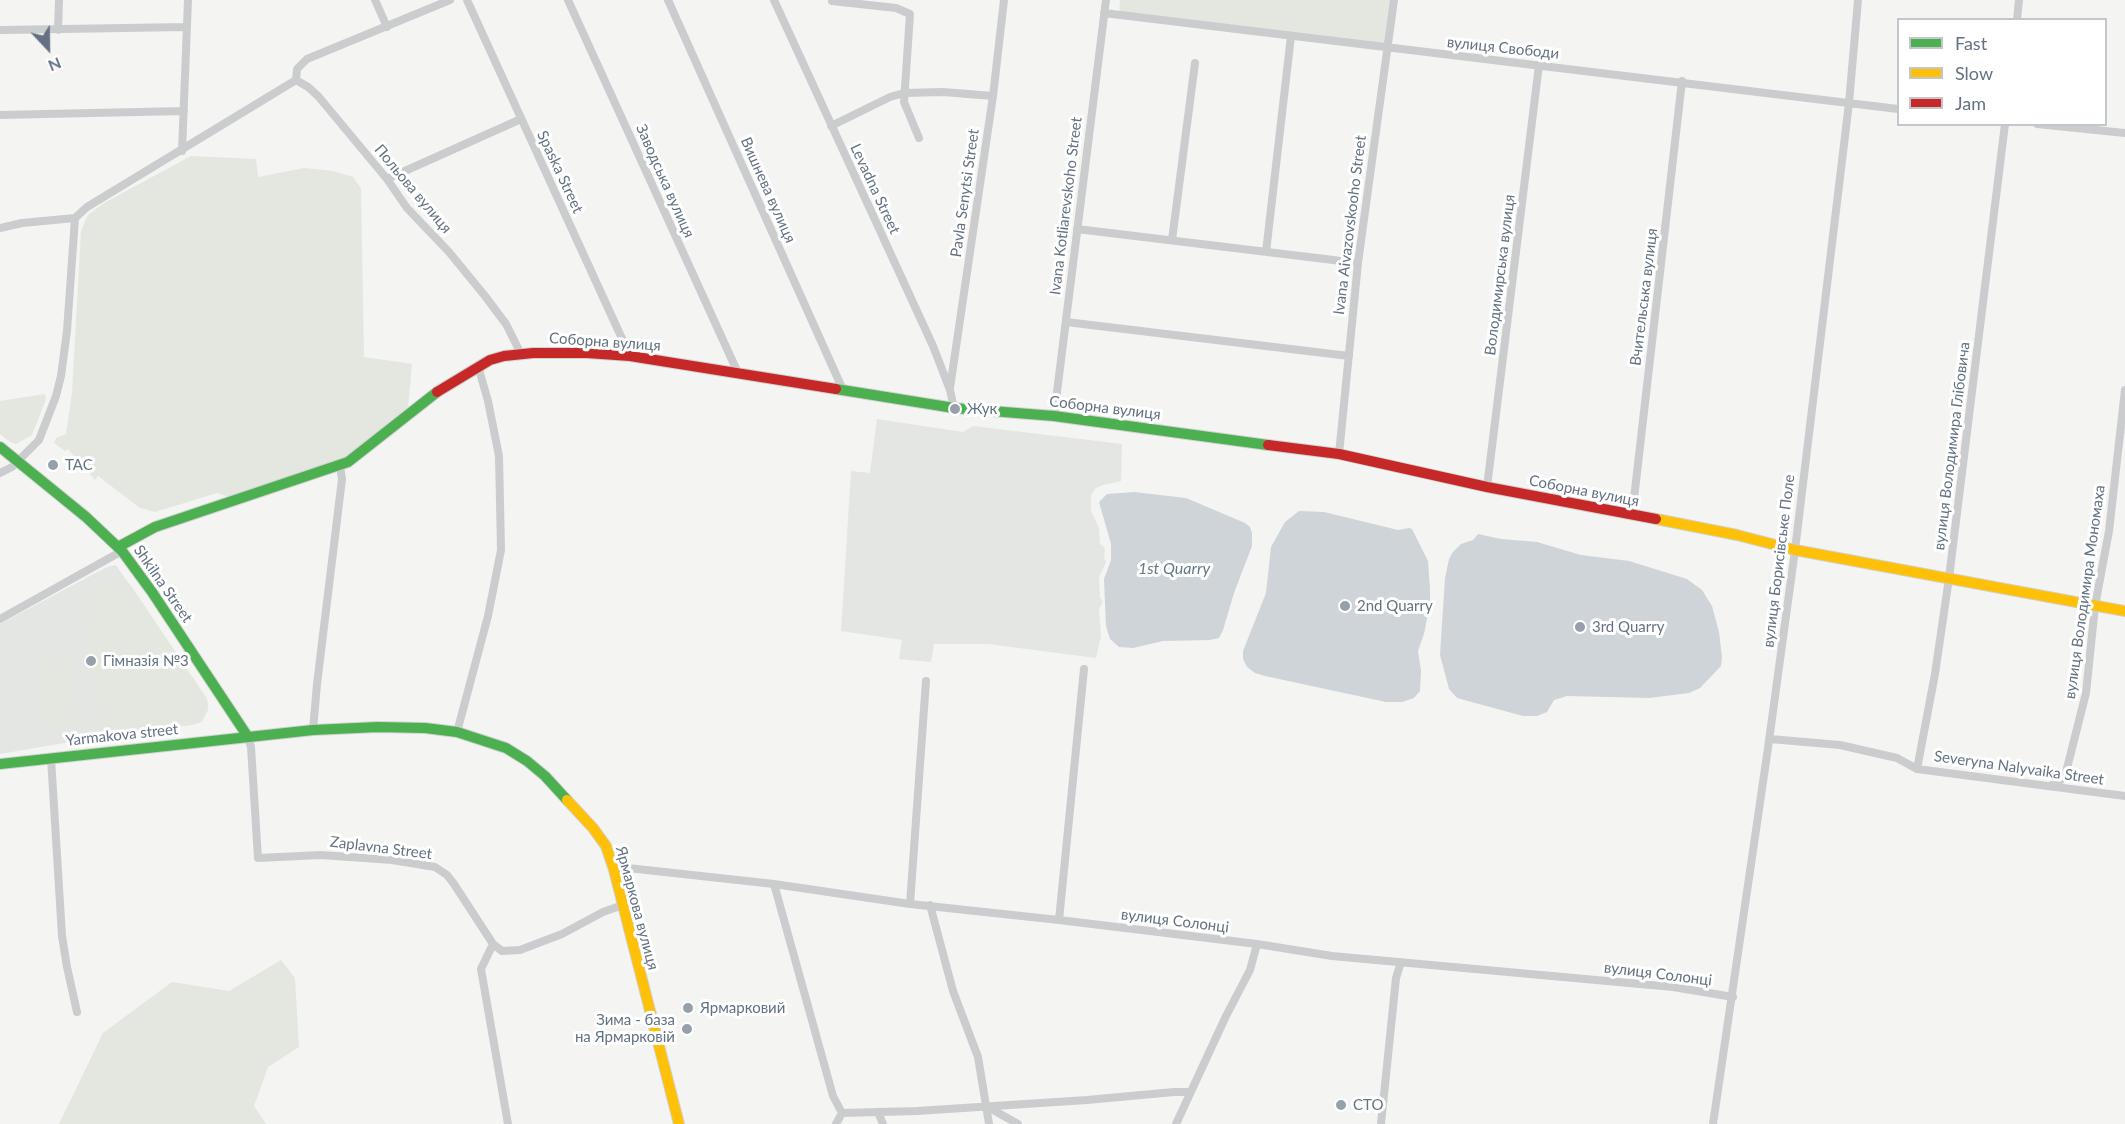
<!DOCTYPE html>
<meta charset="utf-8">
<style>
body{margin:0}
#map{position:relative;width:2125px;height:1124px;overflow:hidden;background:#f4f4f2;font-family:Lato,sans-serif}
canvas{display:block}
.legend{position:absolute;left:1897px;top:18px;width:210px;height:108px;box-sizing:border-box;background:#fff;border:2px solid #c1c7cd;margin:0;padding:8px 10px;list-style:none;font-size:18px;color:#637283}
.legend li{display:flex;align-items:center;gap:12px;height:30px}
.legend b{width:30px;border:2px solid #c1c7cd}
.north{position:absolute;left:18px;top:18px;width:60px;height:60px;-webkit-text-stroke:4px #fff;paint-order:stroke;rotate:158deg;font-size:16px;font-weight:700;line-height:24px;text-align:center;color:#637283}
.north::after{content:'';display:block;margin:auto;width:21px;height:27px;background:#637283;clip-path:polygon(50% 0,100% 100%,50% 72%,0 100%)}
</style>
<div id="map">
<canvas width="2125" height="1124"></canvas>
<ul class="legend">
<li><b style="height:8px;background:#4caf50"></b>Fast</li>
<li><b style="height:8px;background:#ffc107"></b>Slow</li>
<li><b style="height:8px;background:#c62828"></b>Jam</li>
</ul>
<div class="north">N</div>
</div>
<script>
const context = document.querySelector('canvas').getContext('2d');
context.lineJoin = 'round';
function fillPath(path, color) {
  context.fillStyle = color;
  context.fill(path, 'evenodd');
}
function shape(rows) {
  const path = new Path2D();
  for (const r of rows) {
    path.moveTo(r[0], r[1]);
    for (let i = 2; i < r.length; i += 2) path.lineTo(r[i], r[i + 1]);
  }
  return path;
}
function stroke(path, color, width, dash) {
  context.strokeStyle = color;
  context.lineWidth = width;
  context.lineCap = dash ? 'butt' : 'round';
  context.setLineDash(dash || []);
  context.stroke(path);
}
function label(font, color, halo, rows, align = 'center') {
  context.font = font + ' Lato,sans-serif';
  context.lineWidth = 6;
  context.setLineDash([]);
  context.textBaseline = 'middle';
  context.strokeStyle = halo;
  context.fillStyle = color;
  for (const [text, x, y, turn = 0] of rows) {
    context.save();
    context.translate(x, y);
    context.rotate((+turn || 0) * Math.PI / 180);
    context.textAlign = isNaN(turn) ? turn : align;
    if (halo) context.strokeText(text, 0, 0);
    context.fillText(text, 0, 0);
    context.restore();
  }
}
fillPath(shape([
 [877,419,963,432,973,426,1122,444,1121,481,1103,485,1096,488,1091,495,1091,511,1099,528,1100,544,1105,548,1104,558,1106,562,1099,577,1100,597,1103,602,1099,609,1101,636,1096,658,988,644,934,644,931,662,899,659,902,640,841,631,851,471,870,473],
 [116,565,207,699,208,706,204,718,201,722,191,725,116,734,0,754,0,624,105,568]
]), '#e4e6e4');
fillPath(shape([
 [1120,0,1391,0,1385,46,1119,15],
 [191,156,256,159,258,177,304,168,333,171,353,177,361,188,364,357,412,364,408,408,348,458,232,498,217,493,155,512,140,508,98,476,95,480,68,449,65,451,54,443,56,438,66,434,72,393,81,231,88,215,104,203],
 [45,394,46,399,32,435,16,444,10,442,0,434,0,401],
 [114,577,126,580,132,587,207,699,208,710,201,722,191,725,116,734,106,732,101,726,80,601,84,596],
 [73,657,78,727,41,730,36,660],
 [281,960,295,978,299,1047,268,1067,254,1106,266,1124,59,1124,103,1033,172,982,229,991]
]), '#e3e7e0');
fillPath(shape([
 [1134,492,1186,498,1245,523,1250,527,1252,533,1252,546,1234,593,1223,630,1219,638,1210,640,1163,641,1133,648,1119,647,1110,639,1106,626,1104,579,1111,560,1111,544,1099,502,1107,494],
 [1299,511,1324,512,1398,530,1409,528,1412,529,1428,561,1430,588,1430,603,1424,634,1418,651,1421,671,1420,691,1414,698,1402,702,1386,702,1265,676,1255,673,1247,667,1243,659,1243,651,1266,593,1271,547,1285,522],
 [1478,534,1501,539,1537,542,1581,555,1629,561,1687,579,1702,590,1712,606,1719,632,1722,657,1721,666,1700,688,1689,693,1649,698,1567,696,1554,700,1547,712,1537,716,1523,716,1457,698,1449,689,1440,655,1445,578,1449,559,1453,552,1461,544,1473,540]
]), '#ced4d8');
const fast = shape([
 [836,389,954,408,1054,416,1268,445],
 [0,447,86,517,122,551,152,592,248,737],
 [118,547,155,527,348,462,437,392],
 [0,764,313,730,378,727,425,728,457,732,506,748,527,761,545,776,567,800]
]);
const slow = shape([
 [1656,519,1737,535,1795,550,2125,611],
 [567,800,593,828,606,846,614,870,679,1124]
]);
const jam = shape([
 [437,392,490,360,504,356,533,353,587,353,630,356,836,389],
 [1268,445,1339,454,1487,487,1656,519]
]);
stroke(fast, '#d0d2d2', 12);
stroke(slow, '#d0d2d2', 12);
stroke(jam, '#d0d2d2', 12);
stroke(shape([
 [375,0,387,27],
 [467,0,630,356],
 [568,0,738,373],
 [668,0,843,390],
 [774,0,933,346,950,390,954,408],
 [832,1,896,8,910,14,904,102,919,138],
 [1104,13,1898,109],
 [2017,20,2019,0],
 [0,30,186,27],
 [58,30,59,0],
 [296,80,308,87,318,96,387,179,407,208,449,252,485,296,506,324,521,354],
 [296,80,297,69,307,59,450,0],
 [0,115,184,111],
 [2037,124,2125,133],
 [831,126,890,97,904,93,943,92,993,96],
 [182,151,188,0],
 [387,179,521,119],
 [0,228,22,223,75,218],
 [1077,229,1358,263],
 [1172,240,1195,63],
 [1266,252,1291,36],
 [1066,322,1349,356],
 [950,388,993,96,1004,0],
 [1054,416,1106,0],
 [1339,454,1358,263,1394,0],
 [0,473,12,467,39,440,56,396,61,376,67,331,75,218,87,207,296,80],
 [1487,487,1539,65],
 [1632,516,1682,81],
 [0,619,122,551],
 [313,730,317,684,342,479,340,466],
 [457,732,488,616,501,550,499,456,488,401,478,366],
 [248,737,251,747,258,858,321,855,392,860,435,867,447,875,454,884,493,944,481,969,508,1124],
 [1770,739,1840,745,1897,758,1917,769,2125,796],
 [51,758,62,936,67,967,77,1012],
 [1917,769,1935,674,1949,578,2005,124],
 [2049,786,2058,783,2065,776,2086,693,2095,606,2109,531,2125,390],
 [614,870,628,868,774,884,910,904,1059,920,1257,944,1332,956,1673,987,1733,997],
 [774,884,833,1096,842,1113,836,1124],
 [910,904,926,681],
 [930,905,953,991,978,1057,989,1124],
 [1059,920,1084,669],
 [493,944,502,951,520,950,562,934,603,912,623,905],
 [986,1106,1018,1124],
 [878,1112,883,1124],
 [842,1113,917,1111,1087,1100,1174,1092,1190,1092],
 [1176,1124,1226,1016,1250,970,1257,944],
 [1381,1124,1396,978,1401,962],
 [1713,1124,1768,748,1795,550,1849,103,1858,0]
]), '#cbcccd', 8);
stroke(fast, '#4caf50', 10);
stroke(slow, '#ffc107', 10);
stroke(jam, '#c62828', 10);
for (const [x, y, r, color] of [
 [955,409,6,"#96a0aa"],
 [53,465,6,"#96a0aa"],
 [1345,606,6,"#96a0aa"],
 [1580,627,6,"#96a0aa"],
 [91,661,6,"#96a0aa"],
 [688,1008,6,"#96a0aa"],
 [687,1029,6,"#96a0aa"],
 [1341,1105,6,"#96a0aa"]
]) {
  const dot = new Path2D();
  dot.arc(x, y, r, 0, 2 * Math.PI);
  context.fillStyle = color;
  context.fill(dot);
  stroke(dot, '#fff', 2);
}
label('15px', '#637283', '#fff', [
 ["вулиця Свободи",1503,48,6],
 ["Spaska Street",560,172,65],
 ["Заводська вулиця",665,181,66],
 ["Польова вулиця",413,189,50],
 ["Levadna Street",875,189,65],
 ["Вишнева вулиця",768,190,66],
 ["Pavla Senytsi Street",965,193,-82],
 ["Ivana Kotliarevskoho Street",1066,206,-83],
 ["Ivana Aivazovskooho Street",1350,225,-83],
 ["Володимирська вулиця",1500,275,-83],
 ["Вчительська вулиця",1644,297,-83],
 ["Соборна вулиця",605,342,4],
 ["Соборна вулиця",1105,408,7],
 ["вулиця Володимира Глібовича",1952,446,-83],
 ["Соборна вулиця",1584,491,11],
 ["вулиця Борисівське Поле",1779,561,-83],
 ["Shkilna Street",163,584,55],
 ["вулиця Володимира Мономаха",2085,592,-82],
 ["Yarmakova street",122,735,-6],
 ["Severyna Nalyvaika Street",2019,768,8],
 ["Zaplavna Street",381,848,7],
 ["Ярмаркова вулиця",637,908,75],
 ["вулиця Солонці",1175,921,7],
 ["вулиця Солонці",1658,974,7]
]);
label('15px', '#637283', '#fff', [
 ["Жук",967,409],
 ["ТАС",65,465],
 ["2nd Quarry",1357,606],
 ["3rd Quarry",1592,627],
 ["Гімназія №3",103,661],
 ["Ярмарковий",700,1008],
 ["Зима - база",675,1020,"right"],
 ["на Ярмарковій",675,1037,"right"],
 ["СТО",1353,1105]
], 'left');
label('italic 16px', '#637a87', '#fff', [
 ["1st Quarry",1174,569]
]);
</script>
